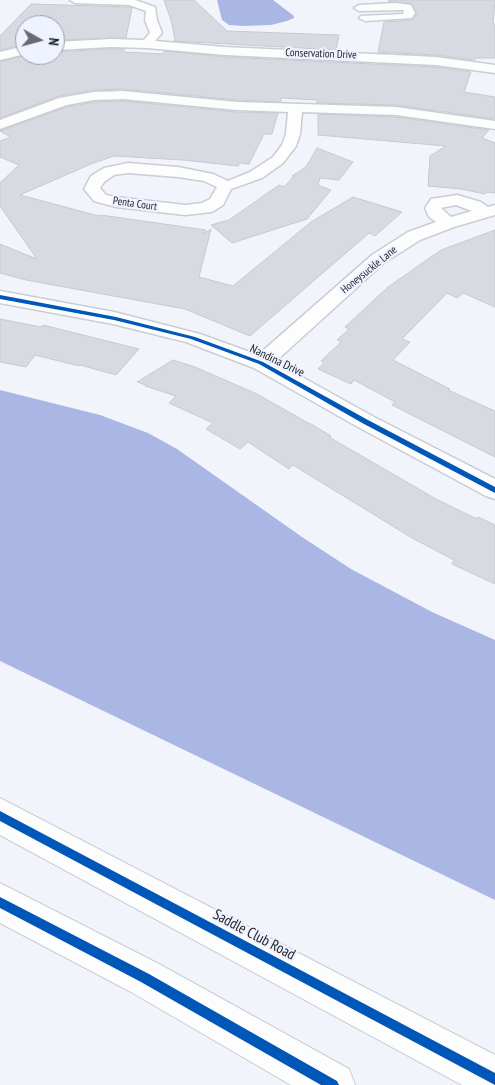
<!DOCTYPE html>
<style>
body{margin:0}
#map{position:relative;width:495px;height:1085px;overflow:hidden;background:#f2f4fb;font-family:"PT Sans Narrow",sans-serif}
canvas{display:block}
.north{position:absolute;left:15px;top:15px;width:50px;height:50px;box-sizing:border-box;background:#eef3ff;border:1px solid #9b9fa9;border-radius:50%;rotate:97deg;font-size:14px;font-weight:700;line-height:20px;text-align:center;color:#1e2027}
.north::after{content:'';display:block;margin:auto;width:18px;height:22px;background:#686a71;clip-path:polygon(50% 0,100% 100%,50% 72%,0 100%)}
</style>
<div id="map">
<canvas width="495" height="1085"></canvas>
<div class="north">N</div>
</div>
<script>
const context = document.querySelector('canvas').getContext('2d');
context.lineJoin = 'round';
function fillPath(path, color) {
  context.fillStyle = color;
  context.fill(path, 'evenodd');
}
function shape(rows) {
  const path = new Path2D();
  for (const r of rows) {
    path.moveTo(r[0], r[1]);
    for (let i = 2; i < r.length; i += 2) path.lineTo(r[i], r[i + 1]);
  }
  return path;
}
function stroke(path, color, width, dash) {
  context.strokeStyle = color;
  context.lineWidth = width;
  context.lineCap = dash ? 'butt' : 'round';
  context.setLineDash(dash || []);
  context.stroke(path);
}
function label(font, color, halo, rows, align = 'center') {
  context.font = font + ' "PT Sans Narrow",sans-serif';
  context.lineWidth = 4.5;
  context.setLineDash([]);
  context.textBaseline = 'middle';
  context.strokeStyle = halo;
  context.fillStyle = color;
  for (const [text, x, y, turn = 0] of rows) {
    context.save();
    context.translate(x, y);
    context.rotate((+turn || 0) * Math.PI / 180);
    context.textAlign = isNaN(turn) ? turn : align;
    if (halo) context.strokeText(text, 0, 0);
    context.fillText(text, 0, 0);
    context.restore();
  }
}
fillPath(shape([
 [217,0,273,0,294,16,294,18,287,21,271,25,243,26,229,25,222,20],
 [0,390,100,415,148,433,177,449,302,537,351,569,432,612,495,640,495,900,0,661]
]), '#aab7e5');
const building = shape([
 [164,0,194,0,227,31,339,35,336,50,174,41,175,39,171,20,164,0],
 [389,0,495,0,493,24,495,24,495,58,476,58,475,60,436,55,378,52,384,22,412,20,417,14,411,3,389,2,389,0],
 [31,4,129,7,132,8,126,38,55,40,55,25,25,25,25,44,0,50,0,36,31,4],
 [111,49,124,49,124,52,163,54,165,51,225,57,436,67,471,72,464,92,495,97,495,119,396,105,317,103,317,100,281,98,281,102,237,100,123,89,94,90,59,96,0,118,0,62,27,55,55,55,55,52,111,49],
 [123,101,237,112,278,113,272,134,264,134,249,164,240,163,238,166,183,160,114,156,91,164,20,195,99,216,101,215,206,230,204,234,211,229,199,277,233,286,311,222,353,197,402,212,375,236,369,233,250,336,185,309,26,280,0,273,0,244,37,259,0,206,0,183,19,165,0,157,0,141,11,137,0,131,67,107,94,102,123,101],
 [318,114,396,117,489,130,482,138,495,143,495,193,487,192,485,194,461,189,428,186,430,156,446,146,318,135,318,114],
 [317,148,353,162,339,180,320,178,318,185,331,190,307,219,232,243,211,225,229,220,279,185,284,187,294,176,292,176,306,167,317,148],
 [495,230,495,307,463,293,457,298,447,293,402,339,410,342,393,360,450,389,448,390,495,411,495,457,392,405,395,402,354,380,351,384,318,369,324,363,321,361,341,342,337,340,349,329,345,327,388,287,441,250,495,230],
 [0,319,41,327,43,325,139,349,116,375,80,365,79,366,35,355,26,367,0,362,0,319],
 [173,360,195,367,257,394,310,424,311,424,331,436,329,437,436,499,477,519,478,517,495,525,495,584,452,564,454,560,412,538,293,465,289,469,248,442,240,449,206,429,213,423,169,403,176,396,145,386,146,385,137,382,173,360]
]);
fillPath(building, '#d8dae1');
stroke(building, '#c6c9d0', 1);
const minor = shape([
 [70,0,135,0,155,7,157,20,162,33,155,41,225,47,436,57,495,65,495,73,436,65,225,55,147,48,111,47,55,50,55,42,111,39,144,40,150,33,145,20,146,11,129,5,75,3,70,0],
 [396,3,411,5,415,13,412,18,365,21,359,18,361,16,403,14,404,10,359,11,354,8,359,5,396,3],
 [25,46,25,54,0,60,0,52,25,46],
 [123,91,237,102,396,107,495,121,495,129,396,115,302,112,300,134,296,146,283,163,262,178,231,189,223,205,212,212,185,215,116,207,94,201,84,189,91,176,104,168,128,163,178,167,213,174,228,181,233,179,250,172,273,157,282,145,286,134,288,112,237,110,123,99,94,100,67,105,0,129,0,120,59,98,94,92,123,91],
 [128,173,178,177,204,181,217,187,210,199,202,203,185,205,116,197,106,195,100,188,104,182,114,175,128,173],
 [457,195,481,202,488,207,495,205,495,215,454,227,420,240,384,263,275,362,374,417,495,479,495,499,486,496,358,427,254,368,186,342,113,324,0,303,0,291,114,312,200,334,258,355,372,255,408,232,436,222,429,217,425,208,431,199,457,195],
 [456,205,469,210,472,211,451,217,441,208,456,205]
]);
const tertiary = shape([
 [0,798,495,1055,495,1085,462,1085,0,835,0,798],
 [0,883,159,964,349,1069,355,1085,291,1085,131,992,0,923,0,883]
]);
stroke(minor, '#cacdd4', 3);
stroke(tertiary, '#cacdd4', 2);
fillPath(minor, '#fdfdfe');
fillPath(tertiary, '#fdfdfe');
fillPath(shape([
 [0,295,116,317,195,337,263,362,368,420,495,487,495,493,364,424,259,364,191,339,114,320,0,299,0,295],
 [0,811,495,1073,495,1085,0,821,0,811],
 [0,897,149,974,337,1081,339,1085,321,1085,141,982,0,908,0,897]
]), '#0057b8');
label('11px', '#1e2027', '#eef3ff', [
 ["Conservation Drive",321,54,2],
 ["Penta Court",135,204,8],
 ["Honeysuckle Lane",369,270,-39]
]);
label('12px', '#1e2027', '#eef3ff', [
 ["Nandina Drive",277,361,26]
]);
label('15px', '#1e2027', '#eef3ff', [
 ["Saddle Club Road",254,935,28]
]);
</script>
